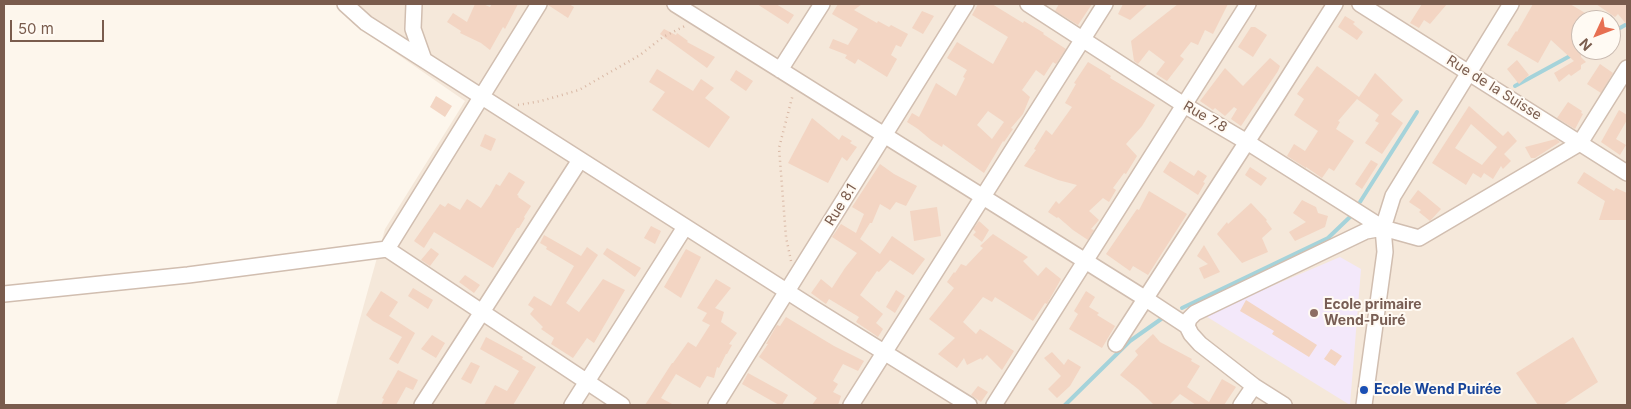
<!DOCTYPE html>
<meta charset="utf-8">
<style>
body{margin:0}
#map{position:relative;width:1631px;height:409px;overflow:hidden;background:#fdf6ec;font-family:Inter,sans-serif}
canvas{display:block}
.frame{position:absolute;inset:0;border:5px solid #7a5c4d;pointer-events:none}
.north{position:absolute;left:1571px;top:10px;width:50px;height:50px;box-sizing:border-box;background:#fffaf3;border:1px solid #cabbb1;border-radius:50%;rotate:227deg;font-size:14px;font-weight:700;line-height:20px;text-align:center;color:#7a5c4d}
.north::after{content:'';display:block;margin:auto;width:18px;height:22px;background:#e76f51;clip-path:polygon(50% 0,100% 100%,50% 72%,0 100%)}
.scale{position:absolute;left:10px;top:20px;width:94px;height:22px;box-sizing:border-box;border:2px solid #7a5c4d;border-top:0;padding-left:6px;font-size:15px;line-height:18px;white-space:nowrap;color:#7a5c4d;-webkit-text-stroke:4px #fffaf3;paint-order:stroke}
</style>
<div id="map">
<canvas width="1631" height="409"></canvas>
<div class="frame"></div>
<div class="north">N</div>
<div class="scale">50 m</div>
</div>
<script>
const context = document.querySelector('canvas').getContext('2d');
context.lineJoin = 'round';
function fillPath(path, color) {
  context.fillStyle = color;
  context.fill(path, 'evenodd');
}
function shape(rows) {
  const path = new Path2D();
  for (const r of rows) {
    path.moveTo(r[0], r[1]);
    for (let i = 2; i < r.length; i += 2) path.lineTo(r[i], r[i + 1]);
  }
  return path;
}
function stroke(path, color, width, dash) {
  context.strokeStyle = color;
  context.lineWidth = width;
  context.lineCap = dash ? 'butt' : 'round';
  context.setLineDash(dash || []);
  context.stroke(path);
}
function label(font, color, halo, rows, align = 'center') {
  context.font = font + ' Inter,sans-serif';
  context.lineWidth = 4;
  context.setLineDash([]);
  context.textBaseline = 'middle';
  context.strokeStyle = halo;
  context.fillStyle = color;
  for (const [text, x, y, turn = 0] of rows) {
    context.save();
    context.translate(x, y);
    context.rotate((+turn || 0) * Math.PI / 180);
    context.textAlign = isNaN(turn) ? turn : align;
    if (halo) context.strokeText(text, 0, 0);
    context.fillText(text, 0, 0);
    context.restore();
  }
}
fillPath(shape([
 [360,4,1627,4,1627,405,336,405,385,229,465,101,352,23],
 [1581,20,1611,20,1611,50,1581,50]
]), '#f5e8da');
fillPath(shape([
 [1340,257,1361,269,1350,405,1204,315]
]), '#f3e8fa');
stroke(shape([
 [1611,33,1627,24],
 [1515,86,1581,50],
 [1360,202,1417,112],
 [1182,308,1328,238,1351,216],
 [1065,405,1130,341,1164,317]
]), '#a5d3da', 4);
fillPath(shape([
 [475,4,483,4,490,7,492,4,518,4,505,29,503,27,490,50,481,43,460,33,461,31,447,22,453,13,467,22],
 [548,4,569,4,574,7,568,18,548,5],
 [757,4,776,4,794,15,788,24],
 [838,4,862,4,854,10,877,23,878,21,889,27,891,25,908,34,901,47,896,45,891,55,897,59,887,77,858,59,855,64,845,58,847,55,829,48,833,39,848,45,858,29,832,14],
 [978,4,992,4,1023,23,1024,21,1044,33,1043,34,1066,49,1056,64,1053,62,1044,76,1036,70,1022,90,1030,97,1023,114,1011,128,1013,129,1004,142,1003,141,984,173,943,144,942,147,931,140,918,129,907,122,912,113,919,117,936,83,956,96,965,78,963,77,967,70,947,58,957,42,993,64,1008,37,972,15],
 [988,111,1004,122,992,139,977,125],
 [1059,4,1092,4,1078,25,1055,11],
 [1123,4,1148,4,1130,20,1118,14],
 [1178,4,1228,4,1213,34,1205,30,1198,45,1191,42,1180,56,1184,59,1167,81,1156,74,1165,62,1149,50,1138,64,1134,61,1131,41],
 [1422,4,1447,4,1430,24,1424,20,1419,28,1410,23],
 [1533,4,1570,4,1597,20,1581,20,1581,57,1586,62,1581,65,1581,69,1571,76,1569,74,1559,82,1554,73,1574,61,1551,40,1538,63,1507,45,1516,31,1517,32],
 [1596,4,1627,4,1627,25,1618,14,1615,17],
 [922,11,934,16,923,34,912,28],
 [1345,16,1355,22,1353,24,1363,32,1357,40,1338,27],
 [1251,27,1255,27,1267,35,1253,57,1238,47],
 [664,29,676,35,677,33,688,41,687,42,715,57,707,68,660,34],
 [1270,58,1280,66,1278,71,1241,126,1231,119,1237,109,1234,107,1225,116,1215,108,1213,110,1200,101,1225,68,1243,86],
 [1517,60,1529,75,1519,84,1507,69],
 [1088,62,1103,71,1111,76,1110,78,1155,105,1142,126,1126,144,1137,156,1126,174,1124,173,1113,188,1116,190,1109,202,1103,198,1089,211,1099,220,1091,229,1094,230,1088,240,1073,230,1058,217,1057,218,1048,212,1056,201,1059,204,1077,185,1058,180,1024,166,1036,150,1034,149,1046,130,1052,135,1072,107,1065,103,1076,84,1074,83],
 [1600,64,1613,73,1601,93,1587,84],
 [1317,66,1359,97,1375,73,1403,100,1391,114,1403,123,1382,154,1365,143,1379,123,1375,121,1379,115,1357,99,1338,121,1340,122,1336,129,1354,141,1334,171,1329,168,1322,178,1306,167,1306,168,1287,156,1294,144,1305,151,1318,131,1294,115,1304,99,1297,94],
 [657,69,693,91,701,79,714,88,705,98,730,117,709,148,652,110,665,92,649,82],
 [736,70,753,81,746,91,730,80],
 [436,96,452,106,445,117,430,107],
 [1568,102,1582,111,1581,113,1583,114,1575,129,1557,118],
 [1469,106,1503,136,1508,131,1517,141,1504,154,1511,161,1503,169,1501,166,1493,179,1484,173,1481,178,1473,173,1466,185,1432,163],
 [1471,124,1497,147,1482,165,1455,148],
 [1619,110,1627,115,1627,120,1616,139,1626,145,1620,155,1601,142],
 [812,118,839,140,842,135,852,141,850,143,857,147,847,161,842,157,828,183,788,163],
 [485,134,496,139,491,151,480,146],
 [1556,139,1560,142,1535,158,1531,158,1525,147],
 [1371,160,1378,164,1362,189,1355,184],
 [1170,161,1194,176,1198,170,1207,176,1203,182,1205,183,1198,195,1163,172],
 [880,164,894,174,917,186,906,206,896,202,890,210,880,204,872,223,870,223,860,239,880,254,892,236,925,259,913,275,890,260,879,272,877,271,860,295,883,314,876,323,883,329,878,337,856,322,859,317,829,299,826,304,811,293,821,279,832,288,845,268,857,253,832,237,841,224,856,233,864,214,852,207],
 [1250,167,1267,178,1261,186,1245,175],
 [509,172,525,182,517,195,519,196,518,197,531,206,524,217,525,218,519,228,517,228,493,268,434,232,424,248,414,241,440,204,445,207,448,203,460,210,467,199,481,208,490,195,496,184,500,186],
 [1584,172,1614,191,1616,188,1627,193,1627,220,1599,220,1605,201,1577,183],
 [1418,190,1441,209,1430,221,1419,212,1421,210,1409,202],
 [1149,191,1187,214,1148,275,1133,266,1130,271,1106,254,1137,209,1139,210],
 [1302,200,1316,207,1318,213,1328,216,1325,227,1295,241,1289,232,1306,222,1293,213],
 [1251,203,1267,220,1266,221,1272,229,1262,238,1268,252,1242,263,1217,234,1227,222,1228,224],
 [937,207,941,236,914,241,910,211],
 [979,221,989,230,982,242,973,235,976,232,973,229],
 [651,226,661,231,655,244,644,238],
 [993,234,1028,257,1023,261,1038,276,1046,267,1061,279,1047,304,1045,303,1033,321,995,297,992,302,983,297,963,322,976,334,980,329,1014,351,1002,370,987,355,982,360,981,358,967,365,964,358,957,368,938,354,955,338,929,319,954,288,947,282,954,272,955,273,961,264,966,266,983,248,980,246],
 [544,235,581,256,587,247,598,255,566,303,579,312,603,279,625,290,594,343,587,338,573,358,551,344,554,338,541,329,543,327,530,314,534,309,528,305,534,296,551,306,574,266,546,249,547,247,540,243],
 [1204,245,1220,272,1204,279,1199,268,1208,264,1197,256],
 [431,248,439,254,430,266,421,260],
 [607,248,641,268,635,277,603,254],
 [686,249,701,257,681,298,664,287],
 [465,275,480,285,474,293,459,282],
 [716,279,731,288,715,308,724,312,721,322,737,333,729,344,732,345,727,354,726,354,719,368,717,367,714,378,707,376,700,388,676,374,661,398,674,405,645,405,672,363,673,363,688,342,696,347,710,325,702,321,707,313,697,308],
 [413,288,433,300,428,309,408,296],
 [896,290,905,296,895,313,886,307],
 [381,291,398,302,389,316,415,333,398,364,389,359,402,337,373,321,366,315],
 [1086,291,1095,297,1089,307,1099,313,1097,315,1115,326,1102,348,1069,329,1078,314,1074,311],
 [1246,300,1317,345,1309,357,1272,334,1274,331,1240,311],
 [786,317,834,346,864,361,858,371,843,364,833,381,838,384,833,392,841,396,838,405,812,405,817,398,759,357,768,344,766,344,777,325,780,326],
 [1153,334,1160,342,1192,359,1191,361,1200,366,1187,387,1209,402,1222,379,1236,387,1224,405,1196,405,1180,394,1169,405,1154,405,1138,389,1120,375,1138,355,1135,351],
 [432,335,445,343,436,358,421,349],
 [486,337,523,357,522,359,536,367,513,405,484,405,495,385,507,391,519,371,480,349],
 [1573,337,1598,382,1563,405,1538,405,1516,373],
 [1331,349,1342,356,1335,366,1324,359],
 [1052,352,1064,365,1068,359,1081,367,1070,386,1057,398,1048,389,1061,376,1044,358],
 [471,362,480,366,471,384,461,379],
 [398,370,418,380,413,390,406,387,396,405,381,405,384,399,382,398],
 [748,373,788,395,782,405,779,405,742,384],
 [978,386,988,392,981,402,971,395]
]), '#f3d5c3');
const minor = shape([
 [345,4,366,23,813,308,969,405],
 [414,4,413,29,424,60],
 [675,4,1146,299,1187,326,1191,334,1200,344,1254,386,1284,405],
 [1028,4,1184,105,1247,142,1383,228],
 [1360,4,1627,173],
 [780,70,822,4],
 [387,249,539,4],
 [4,294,188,275,387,249,622,405],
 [1187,326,1189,319,1195,313,1366,231,1383,228,1419,238,1580,143,1627,68],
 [1116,344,1276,97,1335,4],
 [422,405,580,160],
 [572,405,685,227],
 [716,405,966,4],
 [851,405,1105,4],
 [994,405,1248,4],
 [1241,405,1254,386],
 [1364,405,1385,252,1383,228,1393,196,1511,4]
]);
stroke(minor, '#d1beb0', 18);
stroke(shape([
 [518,105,541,101,579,90,640,55,663,37,685,26],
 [791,261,786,237,779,148,793,94]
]), '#d9b8a5', 2.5, [1, 4]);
stroke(minor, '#fff', 15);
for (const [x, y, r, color] of [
 [1314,313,5,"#8d6e63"],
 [1364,390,5,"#1a4fb4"]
]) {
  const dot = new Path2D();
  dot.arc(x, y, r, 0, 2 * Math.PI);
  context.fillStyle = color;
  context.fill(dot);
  stroke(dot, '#fffaf3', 2);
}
label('14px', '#7a5c4d', '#fffaf3', [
 ["Rue de la Suisse",1494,88,32],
 ["Rue 7.8",1205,117,30],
 ["Rue 8.1",841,205,-58]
]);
label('bold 14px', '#785e54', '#fffaf3', [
 ["Ecole primaire",1324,305],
 ["Wend-Puiré",1324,321]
], 'left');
label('bold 14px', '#164399', '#fffaf3', [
 ["Ecole Wend Puirée",1374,390]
], 'left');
</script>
